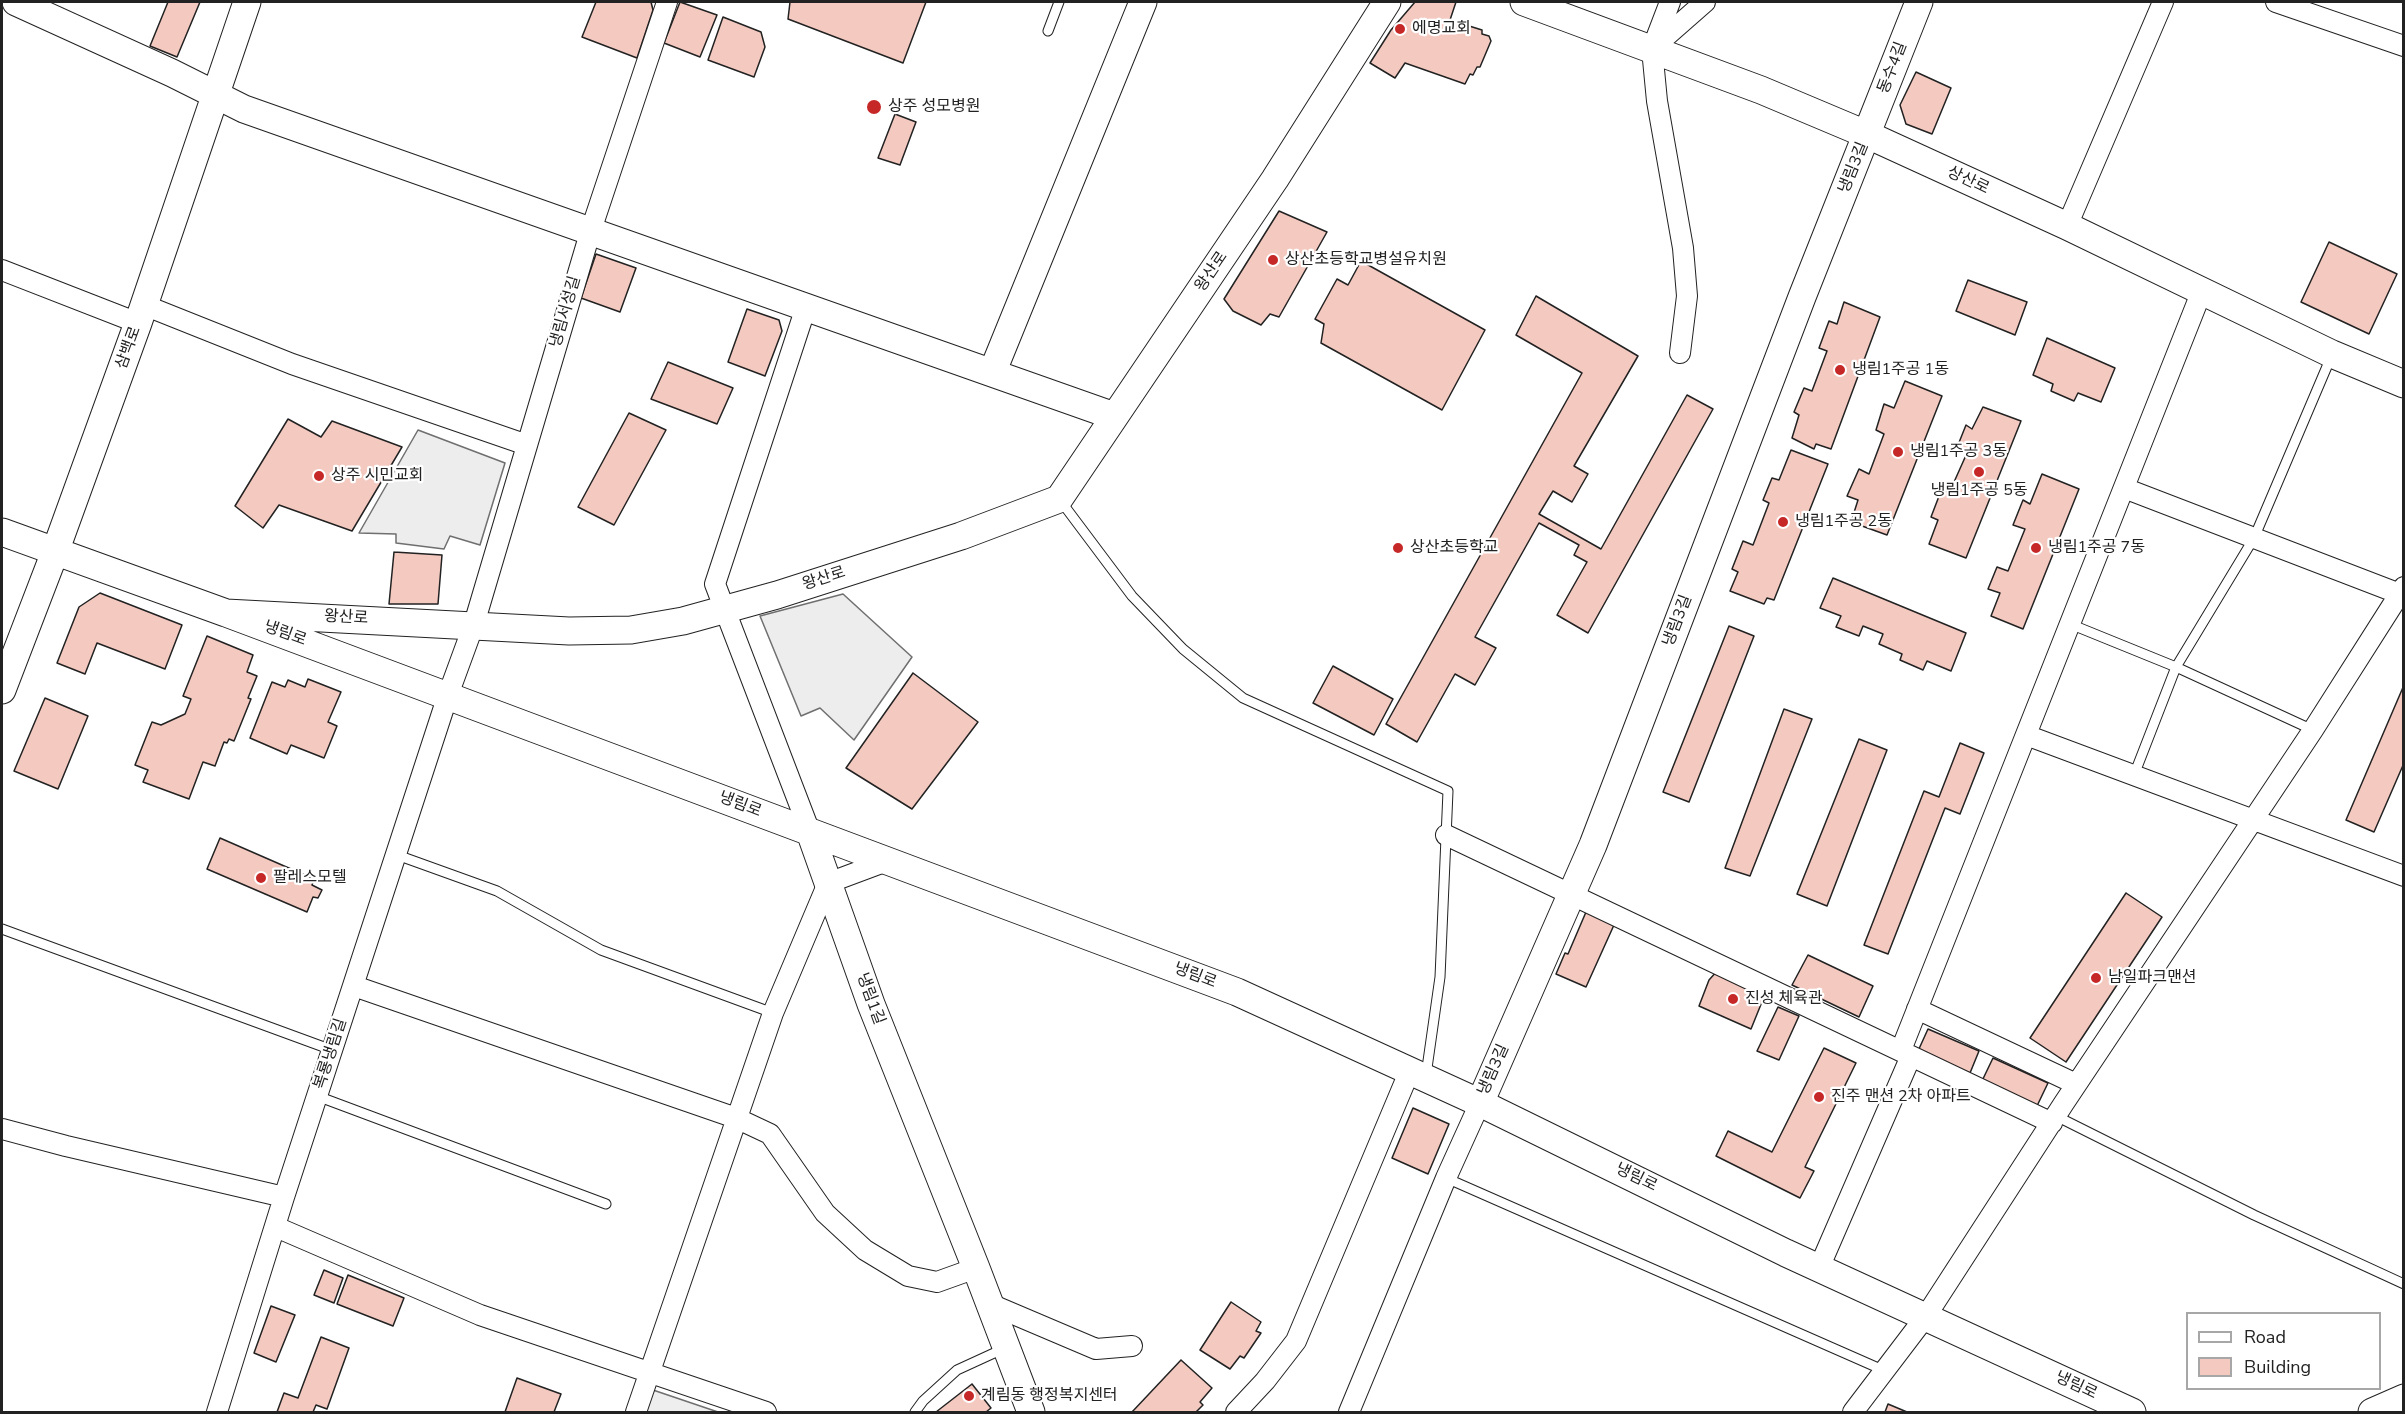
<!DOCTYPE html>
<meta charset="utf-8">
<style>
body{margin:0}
#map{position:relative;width:2405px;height:1414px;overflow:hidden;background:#fff;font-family:"Nunito Sans",sans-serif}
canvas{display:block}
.frame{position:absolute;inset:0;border:3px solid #222;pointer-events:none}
.legend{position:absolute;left:2186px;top:1312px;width:195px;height:78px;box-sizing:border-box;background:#fff;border:2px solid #a7a7a7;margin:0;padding:8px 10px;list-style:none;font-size:18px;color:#222}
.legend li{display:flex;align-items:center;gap:12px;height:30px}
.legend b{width:30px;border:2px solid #a7a7a7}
</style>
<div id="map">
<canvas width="2405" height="1414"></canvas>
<div class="frame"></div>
<ul class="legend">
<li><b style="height:8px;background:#fff"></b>Road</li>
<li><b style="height:16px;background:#f3c9c0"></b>Building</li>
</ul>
</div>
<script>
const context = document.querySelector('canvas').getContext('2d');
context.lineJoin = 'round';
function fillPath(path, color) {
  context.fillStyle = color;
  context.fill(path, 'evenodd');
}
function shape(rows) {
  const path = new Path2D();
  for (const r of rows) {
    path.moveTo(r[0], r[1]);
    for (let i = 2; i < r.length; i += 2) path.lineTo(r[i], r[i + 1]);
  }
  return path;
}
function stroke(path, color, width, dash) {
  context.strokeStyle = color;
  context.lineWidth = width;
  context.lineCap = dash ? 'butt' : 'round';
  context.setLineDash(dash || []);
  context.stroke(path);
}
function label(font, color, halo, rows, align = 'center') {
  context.font = font + ' "Nunito Sans","Noto Sans KR",sans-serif';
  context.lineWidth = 4.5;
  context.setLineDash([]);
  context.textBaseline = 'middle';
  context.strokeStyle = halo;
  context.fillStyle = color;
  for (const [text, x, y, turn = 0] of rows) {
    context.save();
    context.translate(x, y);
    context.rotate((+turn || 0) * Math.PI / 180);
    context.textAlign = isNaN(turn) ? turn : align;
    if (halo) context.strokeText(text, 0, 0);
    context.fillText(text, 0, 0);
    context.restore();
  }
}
const green = shape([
 [653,1390,718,1412,645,1412,653,1390]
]);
fillPath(green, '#eee');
stroke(green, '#6f6f6f', 1.5);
const parking = shape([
 [418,430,505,463,480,545,450,536,444,549,396,543,396,534,359,533,418,430],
 [843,594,912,657,854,740,820,708,801,716,760,616,843,594]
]);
fillPath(parking, '#ededed');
stroke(parking, '#6f6f6f', 1.5);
const building = shape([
 [168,2,200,2,177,57,150,46,168,2],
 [596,2,651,2,653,10,637,58,582,37,596,2],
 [680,2,717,15,700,57,664,43,680,2],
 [790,2,926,2,903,63,788,19,790,2],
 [1415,2,1456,2,1450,20,1482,30,1482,34,1489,36,1491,41,1480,67,1477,67,1473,75,1470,74,1465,84,1405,63,1395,78,1370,63,1391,30,1415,2],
 [723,17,761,32,765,47,754,77,708,60,723,17],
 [1916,72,1951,88,1932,134,1906,124,1900,105,1916,72],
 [895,114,916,122,900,165,878,158,895,114],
 [1279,211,1327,232,1279,317,1270,314,1261,325,1233,311,1224,299,1279,211],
 [2329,242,2397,274,2369,334,2301,302,2329,242],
 [596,254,636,268,620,312,581,298,596,254],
 [1361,261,1485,330,1442,410,1321,343,1324,324,1315,319,1337,279,1348,285,1361,261],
 [1968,280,2027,302,2015,335,1956,311,1968,280],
 [1536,296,1638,356,1574,466,1588,474,1572,502,1553,491,1539,514,1601,549,1687,395,1713,409,1588,633,1557,615,1587,562,1574,555,1579,545,1539,523,1475,637,1496,648,1475,685,1455,674,1417,742,1386,724,1582,373,1516,335,1536,296],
 [1844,302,1880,317,1831,449,1816,444,1814,449,1792,438,1799,415,1794,412,1804,388,1812,391,1827,351,1819,348,1829,321,1837,324,1844,302],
 [747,309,779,320,782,331,765,376,728,362,747,309],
 [2047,338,2115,368,2101,402,2078,393,2074,401,2051,391,2053,384,2033,375,2047,338],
 [668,362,733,388,717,424,651,399,668,362],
 [1905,381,1942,396,1887,535,1851,522,1858,500,1847,496,1859,469,1869,474,1884,434,1876,430,1884,404,1894,408,1905,381],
 [1983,407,2021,421,1966,558,1929,544,1938,520,1931,517,1941,491,1950,491,1967,453,1956,450,1966,425,1972,429,1983,407],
 [629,413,666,430,614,525,578,507,629,413],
 [288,419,321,437,332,421,402,447,352,531,279,505,263,528,235,506,288,419],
 [1791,450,1828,464,1774,600,1767,598,1764,604,1730,591,1738,572,1732,569,1743,541,1753,545,1769,503,1763,500,1772,478,1779,480,1791,450],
 [2042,474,2079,489,2023,629,1991,616,2000,593,1988,589,1997,567,2008,571,2025,529,2013,525,2023,500,2030,504,2042,474],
 [394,552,442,555,438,604,389,604,394,552],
 [1833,578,1966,633,1951,671,1927,661,1923,670,1900,660,1902,654,1879,644,1883,634,1863,626,1859,636,1836,627,1841,616,1820,608,1833,578],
 [100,593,182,625,165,669,97,643,85,674,57,663,79,607,100,593],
 [1729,626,1754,636,1689,802,1663,792,1729,626],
 [207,636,253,655,247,672,257,676,248,698,251,699,234,741,229,739,227,743,224,742,215,766,203,762,189,799,143,782,148,770,135,765,152,722,161,725,185,714,191,699,183,696,207,636],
 [1333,666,1393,699,1374,735,1313,703,1333,666],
 [913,673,978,722,912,809,846,768,913,673],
 [308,679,341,692,328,722,337,726,324,758,291,745,287,754,250,738,272,682,285,687,288,680,305,687,308,679],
 [2404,685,2404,763,2374,832,2346,820,2404,685],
 [45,698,88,716,58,789,14,771,45,698],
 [1784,709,1812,719,1750,876,1725,868,1784,709],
 [1859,739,1887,750,1827,906,1797,894,1859,739],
 [1960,743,1984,753,1960,814,1945,808,1888,954,1864,945,1924,791,1939,797,1960,743],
 [220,838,314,879,312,885,322,890,318,898,313,897,307,912,207,869,220,838],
 [2126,893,2162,917,2066,1062,2030,1038,2126,893],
 [1586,912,1614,925,1586,987,1556,974,1565,953,1568,954,1586,912],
 [1808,955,1873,986,1859,1017,1792,985,1808,955],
 [1718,970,1766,992,1751,1029,1699,1006,1709,980,1718,970],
 [1778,1007,1799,1016,1779,1060,1757,1051,1778,1007],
 [1928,1029,1979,1051,1970,1073,1918,1051,1928,1029],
 [1824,1048,1856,1063,1805,1167,1814,1171,1800,1198,1716,1156,1728,1131,1772,1152,1824,1048],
 [1993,1058,2048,1083,2036,1108,1981,1083,1993,1058],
 [1413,1108,1449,1124,1428,1174,1392,1158,1413,1108],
 [324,1270,343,1278,334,1303,314,1295,324,1270],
 [348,1275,404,1298,393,1326,337,1304,348,1275],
 [1231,1302,1261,1322,1256,1331,1261,1333,1244,1358,1240,1356,1230,1369,1200,1350,1231,1302],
 [271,1306,295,1315,276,1362,254,1353,271,1306],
 [321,1337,349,1348,327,1409,316,1405,313,1412,277,1412,284,1393,298,1398,321,1337],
 [1181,1360,1212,1388,1200,1402,1203,1405,1196,1412,1132,1412,1181,1360],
 [517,1378,561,1394,554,1412,505,1412,517,1378],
 [972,1384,991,1408,986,1412,936,1412,972,1384],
 [1888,1404,1907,1412,1885,1412,1888,1404]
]);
fillPath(building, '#f3c9c0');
stroke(building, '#222', 1.5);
const lane = shape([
 [1048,31,1059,2],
 [1060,500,1132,596,1183,649,1243,698,1448,791,1440,977,1426,1075],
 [2070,624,2176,667,2313,730],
 [2134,775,2176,667,2254,538,2331,357],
 [397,855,497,891,601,950,773,1013],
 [2,929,332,1050],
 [317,1096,606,1204],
 [2056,1116,2254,1215,2404,1284],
 [1446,1178,1883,1370],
 [915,1412,923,1401,957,1370,1005,1348]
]);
const street = shape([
 [1670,2,1652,49,1657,101,1683,248,1687,296,1680,353],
 [2276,2,2404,46],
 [1656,45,1705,2],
 [2067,226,2163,2],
 [2,270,138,323],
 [144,305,292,364,527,445],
 [806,307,715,584,810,832],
 [2124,488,2400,594],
 [2026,735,2404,876],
 [1446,835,2052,1123],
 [354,986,736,1118,770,1134,825,1213,865,1250,908,1276,937,1282,976,1268],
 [1917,1009,2076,1084],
 [1901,1050,2201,293],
 [2,1129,66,1146,284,1197],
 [276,1227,480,1315,766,1412],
 [1819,1268,1911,1056],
 [990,1304,1096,1349,1132,1346],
 [217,1412,284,1197,448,695,474,624,590,233,667,2],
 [636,1412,773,1013,828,883,887,861],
 [1236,1412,1265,1381,1296,1341,1410,1070],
 [1349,1412,1446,1178,1480,1103],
 [1853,1412,1926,1316,2064,1103,2313,730,2404,587]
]);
const secondary = shape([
 [16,2,172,73,244,109,1114,416],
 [1524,2,1761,90,1868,135,2067,226,2332,354,2404,384],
 [992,373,1143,2],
 [2,532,226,613,569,631,631,630,683,621,777,595,961,536,1059,499,1275,179,1387,2],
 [226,613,1237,992,1480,1103,1786,1253,2132,1412],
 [2,690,55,552,138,323,247,2],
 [810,832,871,1004,976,1268,1031,1412],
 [1480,1103,1593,845,1802,297,1919,2],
 [2372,1412,2404,1398]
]);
stroke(lane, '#222', 11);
stroke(street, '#222', 22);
stroke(secondary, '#222', 29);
stroke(lane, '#fff', 9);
stroke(street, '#fff', 20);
stroke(secondary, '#fff', 27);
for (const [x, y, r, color] of [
 [1400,29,6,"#c62828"],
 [874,107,8,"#c62828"],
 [1273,260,6,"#c62828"],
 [1840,370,6,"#c62828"],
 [1898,452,6,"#c62828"],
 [1979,472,6,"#c62828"],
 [319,476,6,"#c62828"],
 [1783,522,6,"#c62828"],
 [1398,548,6,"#c62828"],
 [2036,548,6,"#c62828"],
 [261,878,6,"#c62828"],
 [2096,978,6,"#c62828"],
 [1733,999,6,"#c62828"],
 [1819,1097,6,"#c62828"],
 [969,1396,6,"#c62828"]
]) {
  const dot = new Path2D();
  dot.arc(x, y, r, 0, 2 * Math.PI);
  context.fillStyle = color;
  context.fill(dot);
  stroke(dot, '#fff', 2);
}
label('16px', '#222', '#fff', [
 ["에명교회",1412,29],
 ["상주 성모병원",888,107],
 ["상산초등학교병설유치원",1285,260],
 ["냉림1주공 1동",1852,370],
 ["냉림1주공 3동",1910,452],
 ["상주 시민교회",331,476],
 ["냉림1주공 5동",1979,491,"center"],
 ["냉림1주공 2동",1795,522],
 ["상산초등학교",1410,548],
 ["냉림1주공 7동",2048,548],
 ["팔레스모텔",273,878],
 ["남일파크맨션",2108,978],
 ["진성 체육관",1745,999],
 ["진주 맨션 2차 아파트",1831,1097],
 ["계림동 행정복지센터",981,1396]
], 'left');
label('16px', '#222', '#fff', [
 ["동수4길",1893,68,-69],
 ["냉림3길",1854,168,-68],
 ["상산로",1968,181,25],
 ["왕산로",1212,272,-56],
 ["냉림서성길",566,312,-74],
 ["삼백로",129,348,-70],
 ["왕산로",824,579,-18],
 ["왕산로",346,618,3],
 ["냉림3길",1678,621,-69],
 ["냉림로",285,634,20],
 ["냉림로",740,805,21],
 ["냉림로",1195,976,21],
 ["냉림1길",870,999,70],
 ["복룡냉림길",331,1054,-72],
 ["냉림3길",1494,1070,-66],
 ["냉림로",1636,1178,26],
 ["냉림로",2076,1386,25]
]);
</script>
